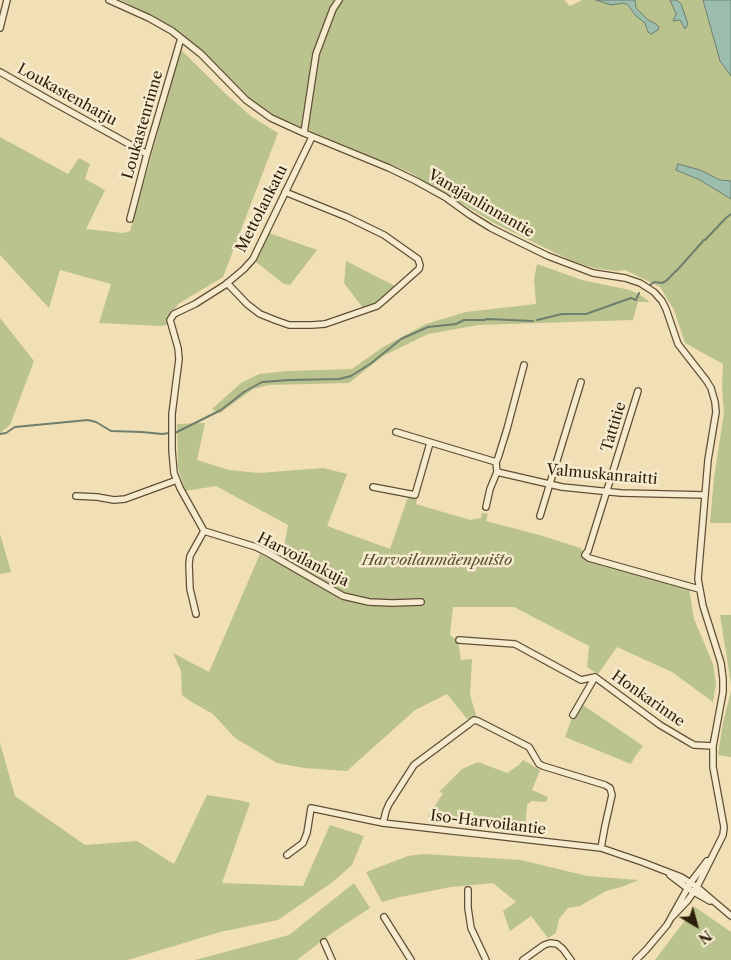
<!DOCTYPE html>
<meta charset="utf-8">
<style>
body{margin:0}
#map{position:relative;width:731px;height:960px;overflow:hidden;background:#f1e0b5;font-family:"Libre Caslon Text",serif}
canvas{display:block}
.north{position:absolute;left:671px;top:900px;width:50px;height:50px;-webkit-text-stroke:4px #f6ebcf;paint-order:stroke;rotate:143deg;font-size:14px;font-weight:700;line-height:20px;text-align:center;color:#2e1f0b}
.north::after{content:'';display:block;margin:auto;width:18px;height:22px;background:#2e1f0b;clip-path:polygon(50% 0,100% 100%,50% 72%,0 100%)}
</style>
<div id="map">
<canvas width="731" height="960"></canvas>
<div class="north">N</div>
</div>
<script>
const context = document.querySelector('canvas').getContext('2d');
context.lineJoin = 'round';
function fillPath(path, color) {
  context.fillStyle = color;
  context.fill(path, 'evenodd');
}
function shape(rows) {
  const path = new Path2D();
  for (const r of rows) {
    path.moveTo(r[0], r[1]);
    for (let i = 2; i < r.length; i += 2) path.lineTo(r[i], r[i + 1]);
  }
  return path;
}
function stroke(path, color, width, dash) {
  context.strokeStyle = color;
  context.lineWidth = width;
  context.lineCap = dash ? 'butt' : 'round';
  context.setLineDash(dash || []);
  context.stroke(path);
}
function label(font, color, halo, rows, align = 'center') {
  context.font = font + ' "Libre Caslon Text",serif';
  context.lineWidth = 5;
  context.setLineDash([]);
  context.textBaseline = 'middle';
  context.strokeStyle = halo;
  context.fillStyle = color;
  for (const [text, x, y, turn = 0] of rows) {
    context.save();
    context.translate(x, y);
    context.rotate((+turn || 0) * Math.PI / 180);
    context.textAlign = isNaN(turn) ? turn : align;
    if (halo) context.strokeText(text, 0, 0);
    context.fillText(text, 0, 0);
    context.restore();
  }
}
fillPath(shape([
 [120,0,564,0,570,6,582,0,596,0,604,3,624,3,628,5,636,16,645,23,648,32,656,24,648,20,636,8,635,0,670,0,676,14,681,4,677,0,703,0,720,60,731,76,731,181,720,180,700,170,676,170,700,180,731,199,731,523,710,523,714,478,724,413,722,387,723,364,685,343,674,310,660,287,625,270,616,271,594,268,570,260,494,223,409,172,384,162,271,114,257,104,240,90,196,46,173,28,151,15],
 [181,50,227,95,252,117,278,133,223,277,178,304,170,317,170,324,161,326,99,323,111,284,60,270,49,308,0,255,0,137,68,174,79,158,90,164,85,179,105,190,86,229,123,233,130,231],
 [269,233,317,250,290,285,284,284,256,262],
 [346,261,395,286,383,297,373,304,363,308,344,283],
 [537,264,582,280,630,290,640,295,649,301,647,302,638,302,633,320,478,325,428,334,383,356,349,383,269,385,253,389,220,413,212,409,241,383,259,374,288,371,352,369,383,347,426,324,466,312,536,304,534,279],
 [0,318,34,361,10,425,0,433],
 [205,423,197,460,229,470,259,473,323,468,347,474,327,526,390,549,408,497,417,499,416,504,470,520,481,518,482,513,488,514,486,521,543,536,580,548,585,553,583,555,689,588,694,619,713,664,716,684,713,702,672,672,617,647,598,674,587,667,589,646,514,607,453,607,450,635,458,642,461,660,472,659,470,695,476,715,468,720,447,694,415,710,347,771,304,768,277,763,235,738,213,714,190,701,182,695,181,671,173,653,209,672,260,554,281,564,288,525,216,486,185,491,178,467,177,424],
 [0,534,11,572,0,574],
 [720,615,731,615,731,684],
 [731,691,731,757,718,755,723,723],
 [580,703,643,746,634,758,631,764,565,737,573,715],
 [0,743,15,796,85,845,137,841,174,864,207,795,238,800,250,803,222,883,303,886,330,825,364,836,352,865,334,881,278,920,220,932,128,960,0,960],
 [523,760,540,770,532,790,548,797,546,802,532,801,527,805,525,829,428,817,443,793,439,792,462,769,478,762,507,773,519,765],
 [424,854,521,860,587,876,639,880,621,887,606,891,580,906,568,908,559,919,556,933,548,938,531,916,510,931,503,911,516,902,493,883,451,887,400,897,382,902,366,872,408,856],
 [354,883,370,908,332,933,297,960,195,960,289,935],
 [695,907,731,932,731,960,655,960]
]), '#bac28d');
const water = shape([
 [596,0,635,0,636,8,648,20,656,24,659,27,658,30,651,34,648,32,645,23,636,16,628,5,624,3,611,5,596,0],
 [670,0,677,0,681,4,686,18,688,24,685,29,680,20,673,21,676,14,670,0],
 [703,0,731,0,731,76,720,61,703,0],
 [678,164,700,170,720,180,731,181,731,199,700,180,676,170,678,164]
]);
fillPath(water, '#9bbdae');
stroke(water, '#6f7e6d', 1);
stroke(shape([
 [726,218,731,214],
 [705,240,725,219],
 [680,267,704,240],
 [649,286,654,282,662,283,666,281,679,268],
 [537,320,562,314,586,314,631,298,636,300,639,293],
 [401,339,428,327,456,324,464,320,484,320,487,319,533,321],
 [175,433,221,410,244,392,262,382,289,380,339,379,351,376,370,364,400,340],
 [0,434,6,433,15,427,88,420,96,422,111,431,142,432,162,434,170,433]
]), '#6f7e6d', 2);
const minor = shape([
 [109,0,149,18,172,31,201,54,246,100,271,118,304,133,389,168,416,181,445,197,470,215,491,228,509,237,548,256,593,273,625,278,640,283,654,292,662,301,666,309,678,344,706,380,711,388,715,402,716,412,708,460,698,579,703,606,721,663,723,679,723,692,713,746,713,767,724,827,723,835,697,887,688,900,671,918],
 [0,28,7,0],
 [0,72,51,101,147,154],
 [304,133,316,54,333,9,339,0],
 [130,219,147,154,181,38],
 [227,283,247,304,260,314,275,320,289,325,312,325,325,324,377,306,383,301,419,269,420,265,418,259,384,235,347,217,285,192],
 [638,391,588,551,585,555,589,558,699,589],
 [396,432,496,462],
 [497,472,562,487,621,493,705,495],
 [373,487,415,495,430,443],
 [76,496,97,497,114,500,125,499,177,480],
 [486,507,490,489,497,472,496,462,498,458,507,429,524,365],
 [540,516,581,382],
 [204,531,256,547,268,553,343,596,369,602,392,603,421,602],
 [196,614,190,589,189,564,190,556,204,531,180,488,174,473,172,450,172,414,179,359,178,348,170,320,174,314,195,304,225,285,244,269,253,259,312,137],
 [459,640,515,644,581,680,595,677,660,725,687,741,694,745,713,746],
 [573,715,595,677],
 [383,823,386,811,389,804,414,765,469,724,474,720,478,721,529,747,539,764,543,766,605,785,610,788,612,795,605,826,601,848],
 [287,855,303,843,307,833,311,808,383,823,601,848,642,862,681,877,697,887,731,916],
 [670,875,687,888,710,901],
 [468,890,468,908,471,928,486,960],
 [384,917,411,960],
 [324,942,332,960],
 [523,960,544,945,550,943,557,944,563,949,571,960],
 [636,960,646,950,667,925,691,882,707,861]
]);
stroke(minor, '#5f4f36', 8);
stroke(minor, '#f6ebcf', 5.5);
label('15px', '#2e1f0b', '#f6ebcf', [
 ["Loukastenharju",67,95,29],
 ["Loukastenrinne",143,125,-74],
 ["Vanajanlinnantie",481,204,30],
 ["Mettolankatu",262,209,-63],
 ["Tattitie",614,427,-73],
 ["Valmuskanraitti",602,475,5],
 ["Harvoilankuja",303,560,27],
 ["Honkarinne",648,699,35],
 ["Iso-Harvoilantie",488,823,7]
]);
label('italic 15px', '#585032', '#f6ebcf', [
 ["Harvoilanmäenpuisto",437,561]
]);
</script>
